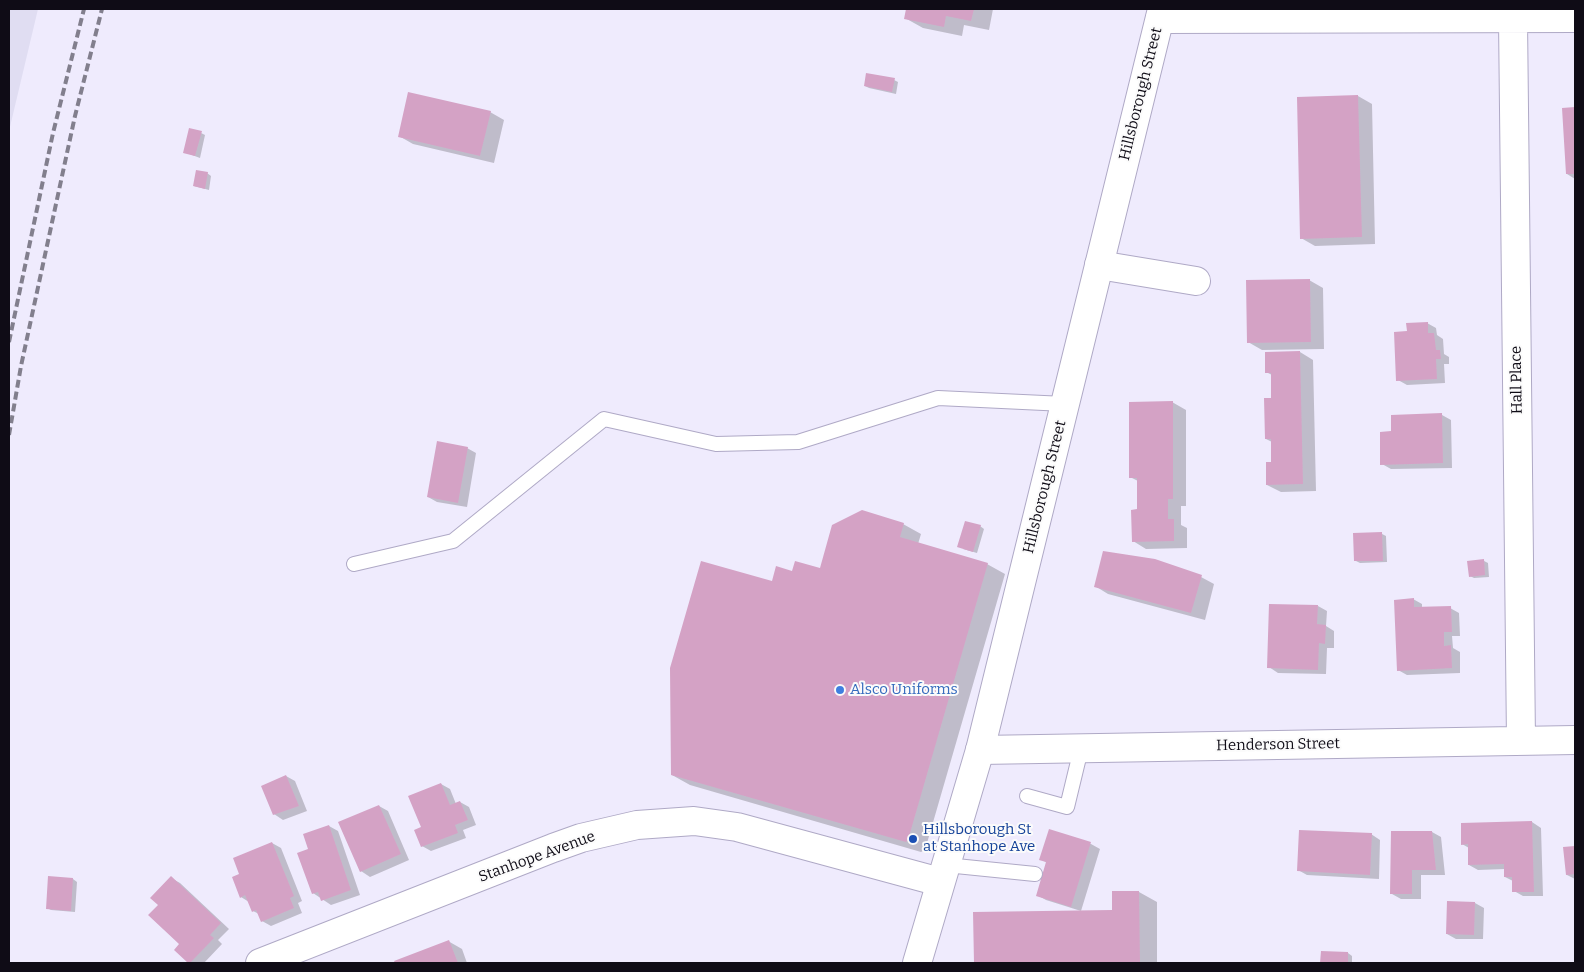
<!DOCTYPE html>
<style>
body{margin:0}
#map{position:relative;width:1584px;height:972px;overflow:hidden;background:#efebfd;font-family:Bitter,serif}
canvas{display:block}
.frame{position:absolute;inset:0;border:10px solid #0f0c16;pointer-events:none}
</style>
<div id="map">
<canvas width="1584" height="972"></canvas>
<div class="frame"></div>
</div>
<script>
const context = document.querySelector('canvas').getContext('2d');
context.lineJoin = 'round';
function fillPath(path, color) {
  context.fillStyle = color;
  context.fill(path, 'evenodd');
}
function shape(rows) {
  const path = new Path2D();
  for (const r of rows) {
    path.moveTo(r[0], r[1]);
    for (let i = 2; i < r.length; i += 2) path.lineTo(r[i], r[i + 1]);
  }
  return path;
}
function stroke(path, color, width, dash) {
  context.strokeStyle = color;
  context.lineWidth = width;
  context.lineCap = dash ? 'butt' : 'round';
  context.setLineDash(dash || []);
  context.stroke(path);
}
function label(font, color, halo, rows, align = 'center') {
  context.font = font + ' Bitter,serif';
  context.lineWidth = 4;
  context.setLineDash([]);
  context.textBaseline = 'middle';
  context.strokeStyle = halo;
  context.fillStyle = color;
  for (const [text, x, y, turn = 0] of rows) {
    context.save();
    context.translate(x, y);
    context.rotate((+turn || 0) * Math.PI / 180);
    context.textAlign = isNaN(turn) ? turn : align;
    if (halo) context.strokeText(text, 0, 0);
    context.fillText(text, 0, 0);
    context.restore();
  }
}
fillPath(shape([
 [9,9,38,9,9,131]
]), '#e0ddf2');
fillPath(shape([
 [907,9,993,9,989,30,964,25,962,36,923,28,905,18],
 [894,80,898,82,896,94,869,88,865,86],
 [1358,96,1372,104,1375,244,1315,246,1301,238,1298,98],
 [1564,109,1575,109,1575,173,1574,173,1575,179,1567,174],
 [490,112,504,120,494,163,413,144,399,136],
 [201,133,205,135,200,158,184,152],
 [207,173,211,176,209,190,194,186],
 [1309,280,1323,288,1324,349,1262,350,1248,342],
 [1427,323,1436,328,1437,335,1443,339,1444,354,1449,357,1449,364,1444,364,1445,383,1407,385,1398,380,1408,332],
 [1300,352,1313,360,1316,491,1281,492,1267,485,1272,463,1272,442,1266,439,1272,400,1272,375,1266,372],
 [1172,402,1186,410,1186,506,1181,506,1181,525,1187,528,1187,548,1146,549,1133,541,1139,510,1138,481,1130,477],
 [1442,415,1451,420,1452,468,1391,469,1382,464,1393,433],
 [467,448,476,453,467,507,437,502,428,497],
 [903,524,921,534,918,544,987,564,1005,574,925,850,921,852,690,785,672,775,773,582,793,572,821,569],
 [980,526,984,529,977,553,963,549],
 [1382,534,1386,536,1387,562,1360,563,1356,561],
 [1484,561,1488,563,1489,577,1474,578,1470,576],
 [1201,577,1214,584,1205,620,1108,594,1095,586],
 [1413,599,1422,604,1422,608,1450,608,1459,613,1460,636,1452,636,1453,648,1460,652,1460,673,1407,675,1398,670],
 [1318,606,1327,611,1326,626,1334,631,1334,648,1327,648,1326,674,1278,673,1269,667],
 [286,776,295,781,307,811,283,820,274,814],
 [441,784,450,789,456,804,460,802,469,807,476,825,463,830,466,838,431,851,422,846,423,828],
 [379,806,388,811,409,860,370,877,361,871],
 [1532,822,1541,828,1543,896,1523,896,1514,891,1513,881,1505,877,1505,869,1478,870,1469,865,1469,848,1462,844],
 [329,826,338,831,360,895,331,905,313,893,310,850],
 [1050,831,1091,844,1100,849,1081,911,1046,900,1037,895,1047,863,1041,859],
 [1432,832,1441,837,1445,875,1421,875,1421,899,1401,899,1392,894],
 [1371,834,1380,840,1379,879,1307,875,1298,870],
 [272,843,281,848,302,901,298,903,302,913,271,926,262,921,259,914,253,911,249,902,241,897,241,874],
 [1575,847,1575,879,1567,875,1564,849],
 [49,878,73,879,77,882,75,912,51,910,47,908],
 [171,878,180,883,229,929,218,940,222,944,204,963,190,963,176,950,181,944,159,905],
 [1139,892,1157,902,1157,963,975,963,975,913,1113,911],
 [1475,903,1484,908,1483,939,1456,939,1447,934],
 [448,941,462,949,467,963,396,963,396,962],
 [1322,952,1348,953,1352,956,1352,963,1322,963]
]), '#0003');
fillPath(shape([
 [906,9,974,9,971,21,946,16,944,27,904,19],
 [866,73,895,78,892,92,864,86],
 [408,92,491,111,480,156,398,137],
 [1358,95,1362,237,1300,239,1297,97],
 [1575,107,1575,174,1566,174,1562,108],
 [189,128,202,131,195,156,183,153],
 [196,170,208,172,205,189,193,186],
 [1310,279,1311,342,1247,343,1246,280],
 [1428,322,1428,333,1434,333,1436,350,1440,350,1441,359,1436,359,1437,379,1396,381,1394,332,1407,331,1406,323],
 [1300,351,1303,484,1266,485,1266,462,1271,462,1271,439,1265,439,1264,398,1271,398,1271,373,1265,373,1265,352],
 [1173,401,1173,499,1168,499,1168,519,1174,519,1174,541,1132,542,1131,510,1137,509,1137,478,1129,478,1129,402],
 [1442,413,1443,463,1380,465,1380,432,1391,431,1391,415],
 [437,441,468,447,458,503,427,497],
 [862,510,904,523,900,537,988,563,908,840,906,842,671,775,670,668,701,561,772,581,776,566,792,571,795,561,820,568,832,525],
 [965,521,981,525,973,552,957,547],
 [1382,532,1383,561,1354,561,1353,533],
 [1103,551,1155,559,1202,575,1191,613,1094,587],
 [1484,559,1485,575,1469,577,1467,561],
 [1414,598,1414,607,1451,606,1452,632,1444,632,1444,646,1451,645,1452,668,1397,671,1394,600],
 [1269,604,1318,605,1317,624,1326,625,1325,644,1319,643,1318,670,1267,668],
 [286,775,299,806,273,815,261,786],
 [441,783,450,805,460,801,468,820,455,825,458,833,421,847,414,830,421,827,408,796],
 [379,805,401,854,360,872,338,822],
 [1532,821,1534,892,1512,892,1512,877,1504,877,1504,864,1468,865,1468,844,1461,845,1461,823],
 [329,825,351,890,321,901,318,892,312,894,297,853,308,849,303,834],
 [1049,829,1091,842,1071,907,1036,896,1046,862,1039,860],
 [1299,830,1372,833,1370,875,1297,871],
 [1391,831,1432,831,1436,870,1412,870,1412,894,1390,894],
 [272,842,294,896,290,898,294,908,261,922,256,910,252,912,245,895,240,898,232,877,239,874,233,858],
 [1575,846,1575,874,1566,875,1563,847],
 [48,876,73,878,71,911,46,909],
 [171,876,221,923,210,935,214,938,190,963,188,963,174,950,179,944,148,915,158,905,150,898],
 [1112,891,1139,891,1140,963,974,963,973,912,1112,910],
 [1447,901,1475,902,1474,935,1446,934],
 [449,940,458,963,395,963,394,961],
 [1321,951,1348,952,1348,963,1320,963]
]), '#d4a2c5');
const service = shape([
 [354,564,453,541,604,419,716,444,798,442,938,398,1065,404],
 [1027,796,1067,807,1081,749],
 [946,865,1035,874]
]);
const minor = shape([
 [1160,19,1575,18],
 [1513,19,1521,741],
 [1099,265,1196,281],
 [980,750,1575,740],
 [260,963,553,848,581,838,637,825,694,821,737,827,940,882]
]);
const primary = shape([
 [917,963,980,750,1162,9]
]);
stroke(service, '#afa9c6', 16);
stroke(minor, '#afa9c6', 30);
stroke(primary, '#afa9c6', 30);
stroke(service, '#fff', 14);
stroke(minor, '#fff', 28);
stroke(primary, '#fff', 28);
stroke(shape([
 [9,342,53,133,84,9],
 [9,435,21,366,75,116,102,9]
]), '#827f8d', 4, [8, 4]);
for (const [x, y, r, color] of [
 [840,690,5,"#3f7fe0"],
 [913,839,5,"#1a4fb4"]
]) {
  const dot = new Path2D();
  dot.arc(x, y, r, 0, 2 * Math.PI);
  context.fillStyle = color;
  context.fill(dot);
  stroke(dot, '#fbfbfb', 2);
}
label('15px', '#0f0c16', '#fbfbfb', [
 ["Hillsborough Street",1141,94,-76],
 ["Hall Place",1517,380,-91],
 ["Hillsborough Street",1045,487,-76],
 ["Henderson Street",1278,745,-1],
 ["Stanhope Avenue",537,857,-20]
]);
label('15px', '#366cbe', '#fbfbfb', [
 ["Alsco Uniforms",850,690]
], 'left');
label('15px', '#164399', '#fbfbfb', [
 ["Hillsborough St",923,830],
 ["at Stanhope Ave",923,847]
], 'left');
</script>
